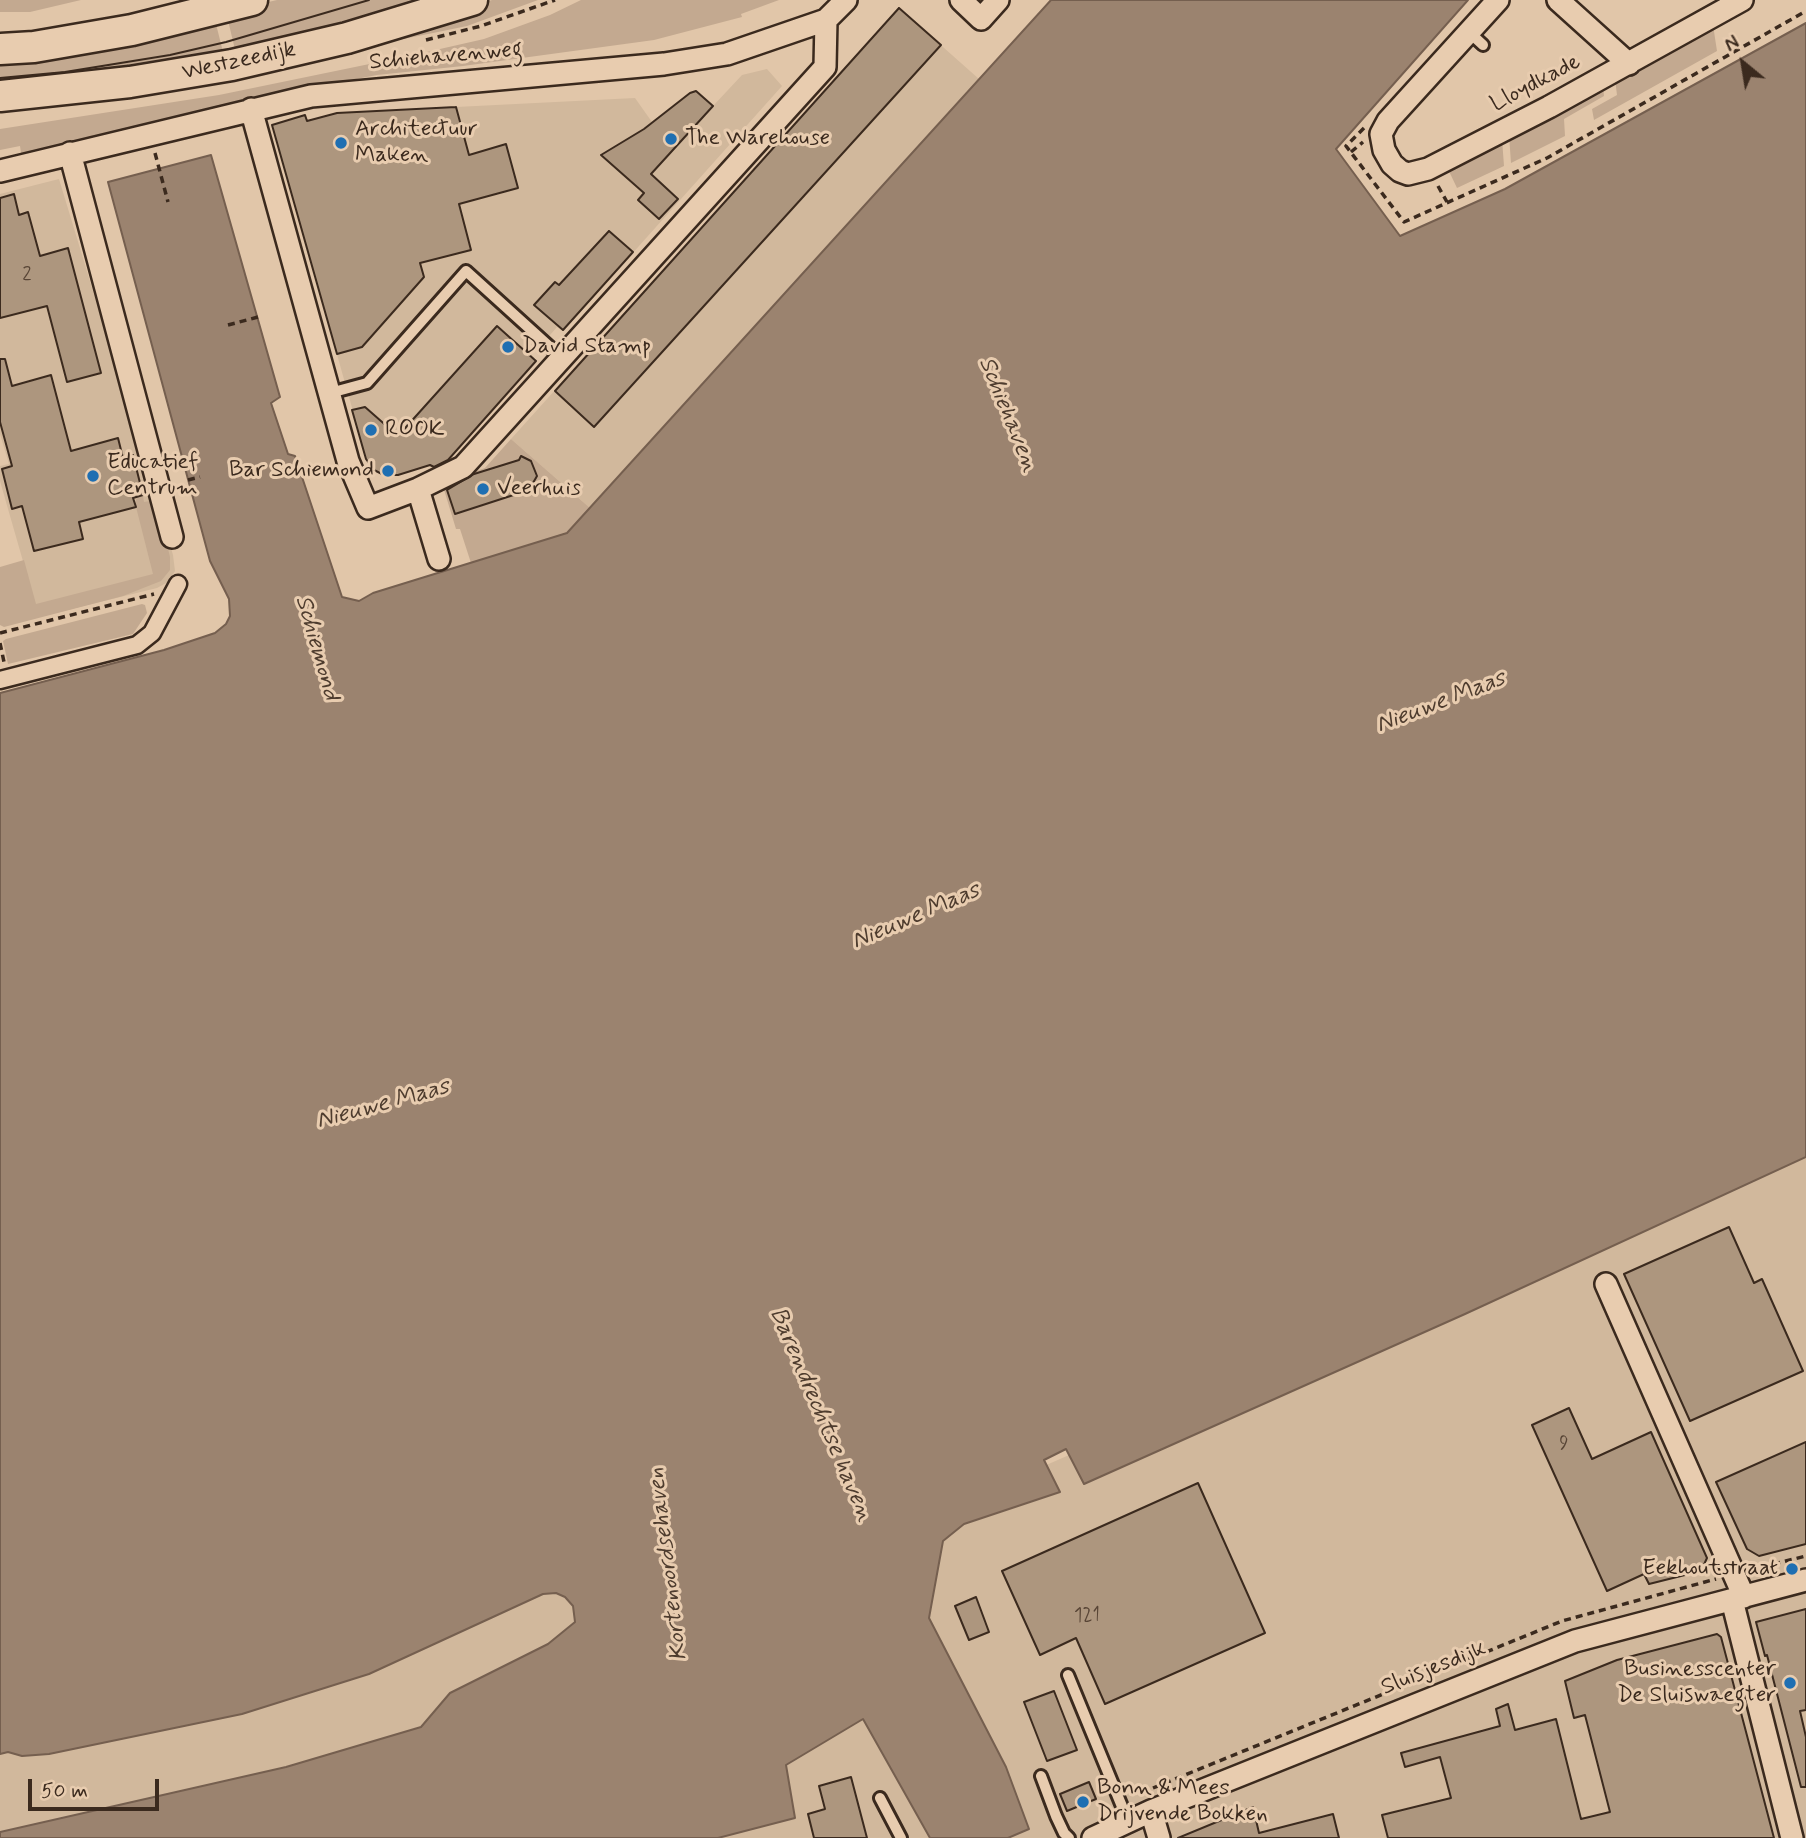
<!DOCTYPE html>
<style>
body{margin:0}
#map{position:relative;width:1806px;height:1838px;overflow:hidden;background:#e1c6a9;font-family:Mynerve,sans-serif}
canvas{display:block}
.north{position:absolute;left:1708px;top:28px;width:70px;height:70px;-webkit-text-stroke:5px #e8ccaf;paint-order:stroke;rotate:330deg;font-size:19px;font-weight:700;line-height:28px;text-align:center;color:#3b2a1e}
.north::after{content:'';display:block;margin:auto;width:24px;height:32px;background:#3b2a1e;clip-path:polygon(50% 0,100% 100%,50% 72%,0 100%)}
.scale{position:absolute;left:28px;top:1779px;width:131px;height:32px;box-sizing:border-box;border:4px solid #3b2a1e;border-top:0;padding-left:9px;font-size:21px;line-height:24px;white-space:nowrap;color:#3b2a1e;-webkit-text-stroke:5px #e8ccaf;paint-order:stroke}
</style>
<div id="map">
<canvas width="1806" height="1838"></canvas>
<div class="north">N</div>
<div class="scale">50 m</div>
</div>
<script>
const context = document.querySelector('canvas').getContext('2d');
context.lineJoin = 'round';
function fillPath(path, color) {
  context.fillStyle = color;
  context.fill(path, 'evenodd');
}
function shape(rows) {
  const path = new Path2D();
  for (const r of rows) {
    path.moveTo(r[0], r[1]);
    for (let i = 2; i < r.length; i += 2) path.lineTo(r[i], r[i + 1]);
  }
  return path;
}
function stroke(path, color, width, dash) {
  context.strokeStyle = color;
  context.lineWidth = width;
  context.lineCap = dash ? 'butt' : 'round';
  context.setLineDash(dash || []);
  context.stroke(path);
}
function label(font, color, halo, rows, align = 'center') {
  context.font = font + ' Mynerve,sans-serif';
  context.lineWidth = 6;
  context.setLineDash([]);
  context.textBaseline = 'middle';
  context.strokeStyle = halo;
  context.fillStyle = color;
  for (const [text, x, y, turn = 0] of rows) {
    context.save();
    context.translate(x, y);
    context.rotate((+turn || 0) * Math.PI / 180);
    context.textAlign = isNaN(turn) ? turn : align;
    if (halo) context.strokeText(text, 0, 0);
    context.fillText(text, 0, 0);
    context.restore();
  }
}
fillPath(shape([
 [899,8,979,79,590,508,511,439],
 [767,69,782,86,563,331,557,327,544,342,531,356,536,361,448,459,389,476,378,472,371,467,366,457,272,125,305,115,307,123,337,113,635,98,652,122,690,93,696,91,713,106,742,75],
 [59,179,173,555,175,571,168,582,157,588,39,617,0,481,0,466,9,464,0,434,0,194],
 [1806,1132,1806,1838,0,1838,0,1737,552,1573,930,1516]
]), '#d1b89c');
fillPath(shape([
 [0,0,81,0,30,12,0,12],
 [277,0,452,0,237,58,226,12],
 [492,0,538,0,467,26,433,33,223,75,30,108,29,103,442,17],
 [581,0,779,0,741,14,742,17,654,40,463,66,377,75,279,94,22,159,20,146,0,150,0,129,219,95,418,54,484,39,550,15],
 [214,16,225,60,0,87,0,61],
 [1713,25,1717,51,1594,120,1592,109,1617,95,1615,79],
 [1603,86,1604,96,1564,119,1565,136,1511,163,1509,135],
 [1502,139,1504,166,1457,188,1447,167],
 [511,439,590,508,567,533,471,563,460,529,456,529,442,483,485,468],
 [143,496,144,502,156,500,170,557,170,570,161,581,123,596,4,627,0,625,0,567,24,560,36,604,153,574,135,503,137,497],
 [142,604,145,605,147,613,133,634,8,664,3,641,6,639]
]), '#c3a990');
const water = shape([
 [1051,0,1468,0,1336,149,1400,236,1505,189,1806,23,1806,1157,1465,1314,1084,1484,1066,1449,1044,1460,1060,1492,964,1524,943,1541,929,1618,1006,1767,1029,1829,1008,1838,930,1838,863,1719,786,1765,795,1818,718,1838,0,1838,0,1832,286,1767,421,1727,450,1693,548,1644,575,1622,573,1606,565,1597,556,1593,543,1594,369,1674,242,1714,49,1754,22,1756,8,1752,0,1754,0,693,164,650,215,633,226,624,230,616,229,599,210,561,108,182,211,155,280,397,271,403,288,454,295,456,342,597,359,601,373,593,567,533,1051,0]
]);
fillPath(water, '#9b836f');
stroke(water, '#755f4f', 2);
const building = shape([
 [899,8,941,45,594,427,555,391,899,8],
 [696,91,713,106,651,174,678,199,659,219,638,200,644,193,601,155,644,129,690,93,696,91],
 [456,107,469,155,506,144,518,188,459,204,471,250,420,263,424,277,362,347,337,354,272,125,305,115,307,121,337,113,456,107],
 [14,194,19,215,28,212,40,256,68,248,101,373,67,382,47,306,0,318,0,198,14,194],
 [609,231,633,252,563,330,534,305,555,282,559,285,609,231],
 [497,326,536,361,448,460,434,467,430,465,398,475,384,475,374,470,366,459,352,410,365,407,398,436,497,326],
 [0,359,5,359,12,386,51,375,71,451,118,438,123,458,133,455,143,495,133,498,136,507,79,522,83,539,34,551,22,506,12,509,2,469,12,466,0,422,0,359],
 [521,456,531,461,537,476,529,490,455,514,447,490,474,474,519,460,521,456],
 [1729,1227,1754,1283,1762,1279,1803,1371,1690,1421,1624,1274,1729,1227],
 [1569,1408,1592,1459,1651,1432,1707,1558,1701,1571,1649,1584,1644,1574,1607,1591,1532,1425,1569,1408],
 [1806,1442,1806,1544,1759,1556,1747,1549,1716,1482,1806,1442],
 [1198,1483,1265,1633,1105,1704,1076,1638,1040,1655,1002,1571,1198,1483],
 [976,1597,989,1632,969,1640,955,1606,976,1597],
 [1806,1609,1806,1710,1800,1711,1806,1737,1806,1787,1801,1787,1767,1655,1765,1656,1756,1622,1806,1609],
 [1717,1634,1721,1637,1774,1838,1388,1838,1382,1815,1451,1798,1440,1757,1405,1767,1401,1753,1500,1726,1496,1709,1508,1704,1515,1730,1556,1719,1581,1819,1610,1812,1585,1715,1574,1718,1565,1681,1617,1660,1717,1634],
 [1054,1691,1077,1750,1047,1761,1024,1702,1054,1691],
 [851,1777,867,1838,814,1838,808,1814,825,1809,819,1786,851,1777],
 [1089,1782,1096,1799,1067,1811,1060,1794,1089,1782],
 [1253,1807,1259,1833,1333,1814,1339,1838,1178,1838,1253,1807]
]);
fillPath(building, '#ad967e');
stroke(building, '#3b2a1e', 2);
const service = shape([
 [1469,32,1483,45],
 [330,393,367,383,466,271,562,358],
 [1068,1675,1128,1821],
 [1041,1776,1056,1816,1064,1833,1069,1838],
 [880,1798,901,1838]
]);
const pedestrian = shape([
 [0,680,137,645,152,633,178,584]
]);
const minor = shape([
 [961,0,981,19,998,0],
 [1498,0,1388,121,1381,134,1384,150,1392,164,1400,171,1408,174,1428,169,1549,107,1742,0],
 [1558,0,1629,64],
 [251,109,348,461,368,508,418,489,463,467,825,67,826,20,846,0],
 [70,153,172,537],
 [0,171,311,96,664,64,727,54,826,20],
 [418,489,439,559],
 [1606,1284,1744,1597],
 [1732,1600,1792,1838],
 [1151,1811,1159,1838],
 [1093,1838,1151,1811,1575,1641,1806,1580]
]);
const secondary = shape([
 [0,49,34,47,132,30,252,0],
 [0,96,130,82,232,65,347,38,472,0]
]);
stroke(service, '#3b2a1e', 16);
stroke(pedestrian, '#3b2a1e', 21);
stroke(minor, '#3b2a1e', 26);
stroke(secondary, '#3b2a1e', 35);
stroke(shape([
 [426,40,481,26,555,0],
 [1364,128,1346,146,1404,222,1547,158,1806,11],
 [1351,152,1363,142],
 [155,153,168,202],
 [1438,186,1447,202],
 [228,325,258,317],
 [188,480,200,477],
 [0,633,154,594],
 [0,643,4,662],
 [1750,1570,1806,1556],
 [1153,1788,1562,1621,1716,1579]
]), '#3b2a1e', 3.5, [7, 5]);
stroke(service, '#e8ccaf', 10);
stroke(pedestrian, '#e8ccaf', 16);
stroke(minor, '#e8ccaf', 21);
stroke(secondary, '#e8ccaf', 30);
stroke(shape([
 [0,78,65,72,170,55,226,42,369,0]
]), '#3b2a1e', 2);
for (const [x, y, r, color] of [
 [671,139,7,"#1f6fb2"],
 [341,143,7,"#1f6fb2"],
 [508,347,7,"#1f6fb2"],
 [371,430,7,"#1f6fb2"],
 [388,471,7,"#1f6fb2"],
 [93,476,7,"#1f6fb2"],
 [483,489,7,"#1f6fb2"],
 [1792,1569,7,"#1f6fb2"],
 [1790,1683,7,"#1f6fb2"],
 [1083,1802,7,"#1f6fb2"]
]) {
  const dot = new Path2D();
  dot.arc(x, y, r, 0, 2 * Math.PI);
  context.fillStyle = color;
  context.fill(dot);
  stroke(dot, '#e8ccaf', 2.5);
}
label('19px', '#584536', null, [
 ["2",27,276],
 ["9",1564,1445],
 ["121",1087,1617]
]);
label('23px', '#3b2a1e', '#e8ccaf', [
 ["Schiehavenweg",446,57,-5],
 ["Westzeedijk",239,62,-12],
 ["Lloydkade",1536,84,-28],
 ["Sluisjesdijk",1434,1669,-22]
]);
label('23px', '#3b2a1e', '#e8ccaf', [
 ["Architectuur",355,130],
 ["Maken",355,156],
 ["The Warehouse",685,139],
 ["David Stamp",522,347],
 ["ROOK",385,430],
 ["Educatief",107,463],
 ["Centrum",107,489],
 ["Bar Schiemond",374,471,"right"],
 ["Veerhuis",497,489],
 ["Eekhoutstraat",1778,1569,"right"],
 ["Businesscenter",1776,1670,"right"],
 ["De Sluiswaegter",1776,1696,"right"],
 ["Bonn & Mees",1097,1789],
 ["Drijvende Bokken",1097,1815]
], 'left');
label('italic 24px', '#4e3c2e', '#e8ccaf', [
 ["Schiehaven",1007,415,68],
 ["Schiemond",316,648,74],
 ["Nieuwe Maas",1441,703,-21],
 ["Nieuwe Maas",916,917,-23],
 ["Nieuwe Maas",383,1105,-15],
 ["Barendrechtse haven",820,1415,67],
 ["Kortenoordsehaven",669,1564,-97]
]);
</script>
